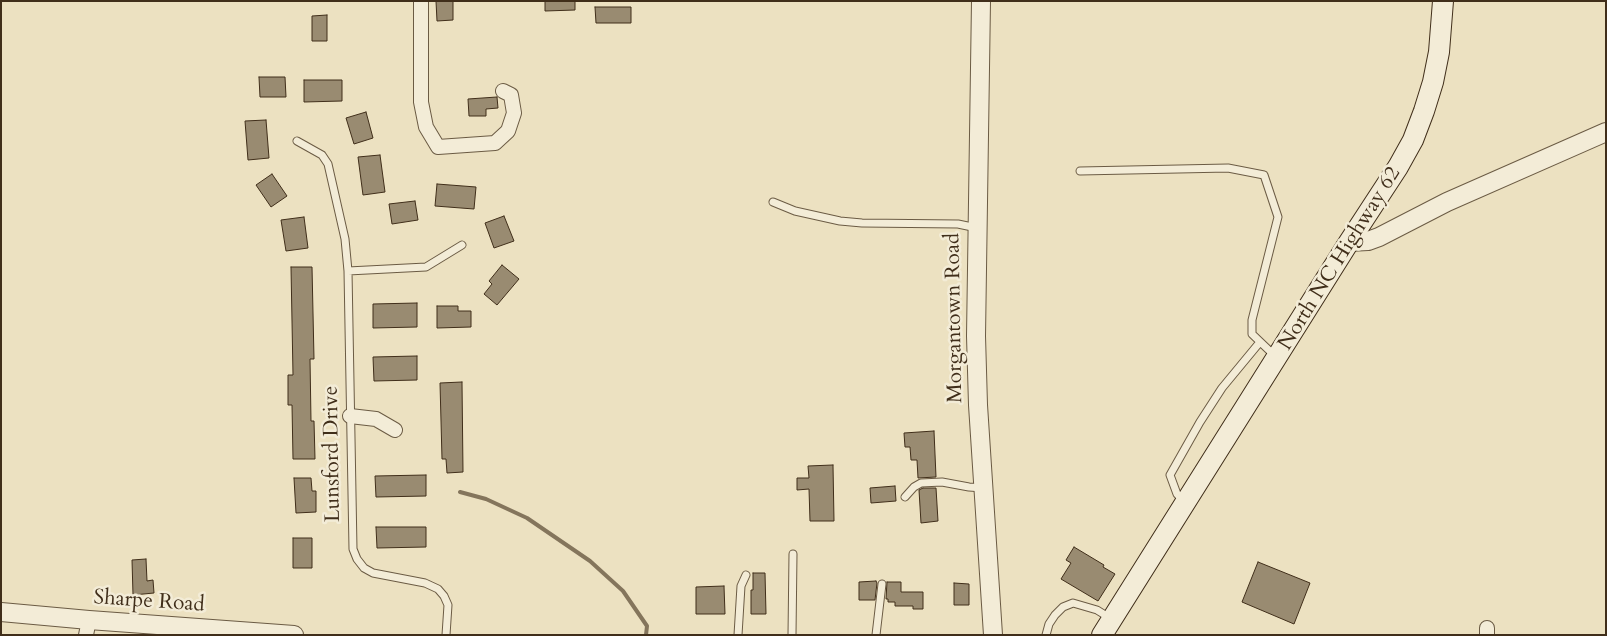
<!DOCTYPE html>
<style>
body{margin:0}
#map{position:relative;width:1607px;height:636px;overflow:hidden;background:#ece1c1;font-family:Cardo,serif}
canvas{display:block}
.frame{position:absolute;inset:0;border:2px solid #402e1a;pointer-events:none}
</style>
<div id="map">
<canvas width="1607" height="636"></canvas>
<div class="frame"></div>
</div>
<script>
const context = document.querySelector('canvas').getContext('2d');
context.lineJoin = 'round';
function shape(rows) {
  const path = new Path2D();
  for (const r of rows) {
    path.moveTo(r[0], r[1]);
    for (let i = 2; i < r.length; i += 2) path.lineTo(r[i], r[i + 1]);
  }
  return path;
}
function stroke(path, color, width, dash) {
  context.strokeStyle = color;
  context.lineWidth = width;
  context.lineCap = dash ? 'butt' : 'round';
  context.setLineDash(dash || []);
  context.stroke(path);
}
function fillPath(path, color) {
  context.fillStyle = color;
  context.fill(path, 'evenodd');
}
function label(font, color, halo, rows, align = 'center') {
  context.font = font + ' Cardo,serif';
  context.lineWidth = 5;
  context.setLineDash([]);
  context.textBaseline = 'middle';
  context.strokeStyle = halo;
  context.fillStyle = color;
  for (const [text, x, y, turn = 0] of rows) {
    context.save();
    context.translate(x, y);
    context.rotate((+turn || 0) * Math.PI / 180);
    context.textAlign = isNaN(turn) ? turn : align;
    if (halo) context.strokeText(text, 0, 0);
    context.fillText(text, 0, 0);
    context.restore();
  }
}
stroke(shape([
 [460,492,486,499,527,518,590,561,623,591,647,626,646,635]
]), '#84755c', 4);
const building = shape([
 [436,1,453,1,453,20,437,21,436,1],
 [545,1,575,1,575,10,545,11,545,1],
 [595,7,631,7,631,23,596,23,595,7],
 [327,15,327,41,312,41,312,16,327,15],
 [259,77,285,77,286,97,260,97,259,77],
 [304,80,342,80,342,101,304,102,304,80],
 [497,97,498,108,486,109,486,116,469,116,468,99,497,97],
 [366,112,373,138,354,144,346,118,366,112],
 [266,120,269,158,248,160,245,121,266,120],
 [380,155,385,192,363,195,358,157,380,155],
 [272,174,287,196,271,207,256,185,272,174],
 [437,184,476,187,474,209,435,206,437,184],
 [415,201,418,220,392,224,389,204,415,201],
 [504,216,514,241,494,248,485,223,504,216],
 [304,217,308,248,286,251,281,220,304,217],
 [502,265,519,279,497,305,484,294,492,284,489,281,502,265],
 [291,267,312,267,314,359,310,359,311,421,314,421,315,459,293,459,292,405,288,405,288,375,293,375,291,267],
 [417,303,417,327,373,328,373,304,417,303],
 [437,306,458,306,458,311,471,311,471,327,437,328,437,306],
 [417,356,417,380,374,381,373,357,417,356],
 [462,382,463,472,447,473,446,459,442,459,440,383,462,382],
 [934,431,936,477,918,478,917,460,911,460,910,447,905,447,904,433,934,431],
 [833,465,834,521,810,521,809,489,797,490,797,478,809,478,808,466,833,465],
 [426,475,426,496,376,497,375,476,426,475],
 [294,478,311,478,312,491,316,491,316,512,296,513,294,478],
 [895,486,896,501,871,503,870,488,895,486],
 [923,488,936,488,938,521,921,523,919,490,923,488],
 [376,527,426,527,426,547,377,548,376,527],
 [293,538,312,538,312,568,293,568,293,538],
 [1074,547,1104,565,1103,567,1115,574,1098,601,1061,579,1071,563,1066,560,1074,547],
 [146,559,147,581,153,580,154,593,133,595,132,560,146,559],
 [1258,562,1310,583,1294,624,1242,602,1258,562],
 [753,573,765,573,766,614,751,614,751,590,753,590,753,573],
 [876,581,877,583,875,600,859,600,859,582,876,581],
 [887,582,901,582,901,592,923,592,923,609,913,609,913,606,895,606,895,602,888,602,888,599,886,599,887,582],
 [954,583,969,584,969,605,954,605,954,583],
 [724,586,725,614,696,614,696,587,724,586]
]);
fillPath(building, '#998b71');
stroke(building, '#402e1a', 1);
const service = shape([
 [297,141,322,155,328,164,345,239,348,271,353,549,357,559,364,568,373,573,425,583,438,589,444,596,448,605,446,635],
 [1080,171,1228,168,1264,175,1278,217,1252,320,1252,334,1275,356],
 [773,202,795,211,840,221,862,223,958,224,977,228],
 [348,271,426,267,462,245],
 [905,497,914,487,921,483,942,482,969,487,983,488],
 [1184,502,1177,494,1170,475,1200,422,1222,388,1260,342],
 [738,635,741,586,746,575],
 [792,635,793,554],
 [876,635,882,584],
 [1046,635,1049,624,1055,615,1063,607,1073,603,1097,610,1110,618]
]);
const minor = shape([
 [421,1,421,102,426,127,438,147,495,143,508,131,514,113,511,95,503,91],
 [350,416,376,419,395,430],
 [1487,628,1487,635],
 [86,635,89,620]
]);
const tertiary = shape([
 [981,1,976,336,978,405,993,635],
 [1349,242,1368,241,1379,237,1447,202,1606,132],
 [1,612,89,620,294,635]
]);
const secondary = shape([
 [1102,635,1349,242,1398,167,1413,140,1424,111,1433,82,1439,52,1443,1]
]);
stroke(service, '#6b5b44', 9);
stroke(minor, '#6b5b44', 16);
stroke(tertiary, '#6b5b44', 20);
stroke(secondary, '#402e1a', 22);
stroke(service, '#f3ecd7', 7);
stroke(minor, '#f3ecd7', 14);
stroke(tertiary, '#f3ecd7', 18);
stroke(secondary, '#f3ecd7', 20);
label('21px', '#402e1a', '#f3ecd7', [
 ["North NC Highway 62",1340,259,-58],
 ["Morgantown Road",955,318,-91],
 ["Lunsford Drive",333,454,-91],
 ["Sharpe Road",149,602,4]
]);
</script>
